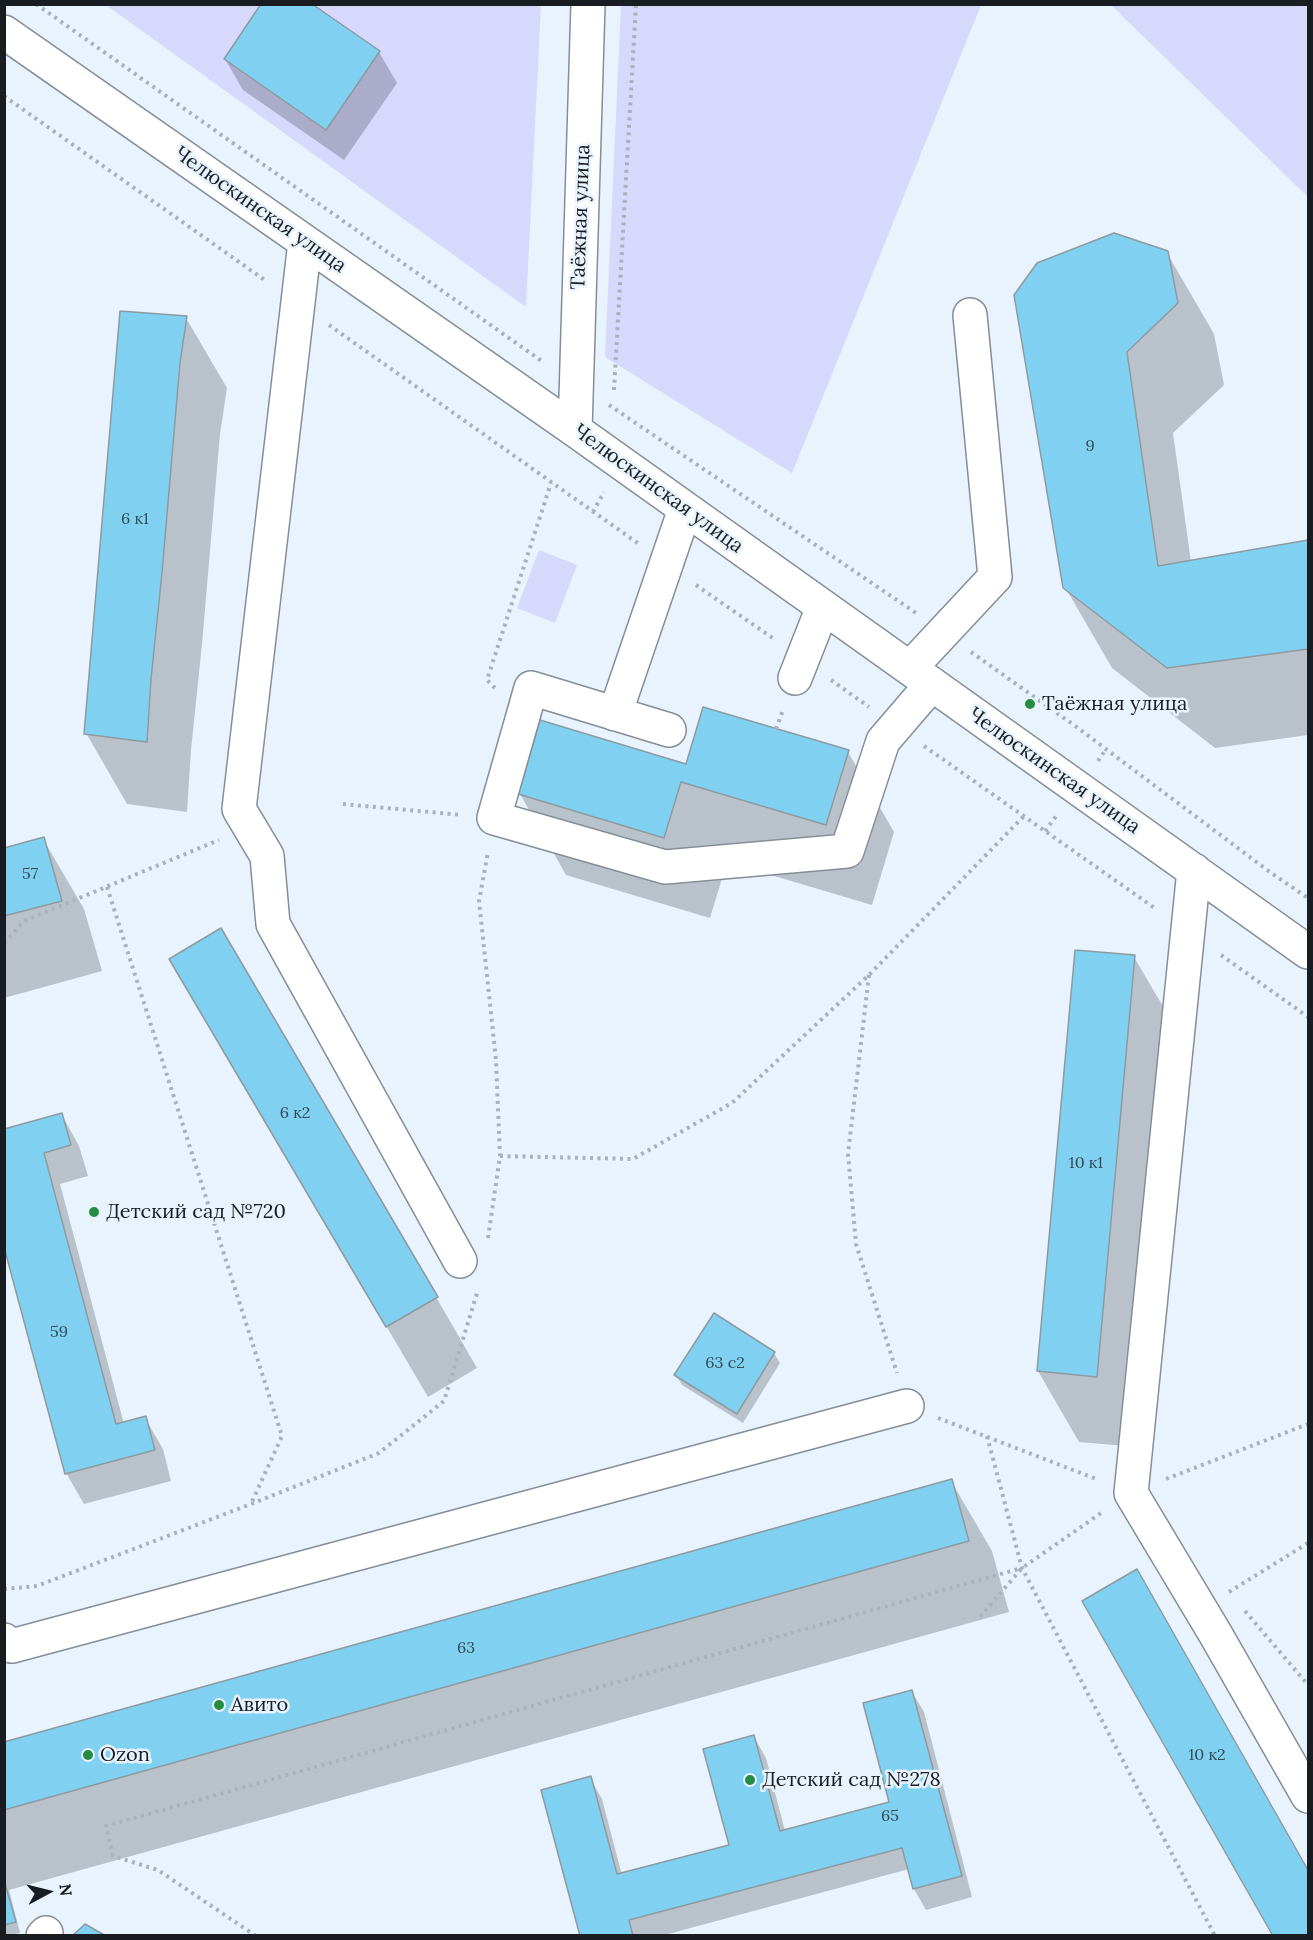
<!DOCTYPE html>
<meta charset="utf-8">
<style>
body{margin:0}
#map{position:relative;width:1313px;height:1940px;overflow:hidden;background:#e8f3fd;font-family:Lora,serif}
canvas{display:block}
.frame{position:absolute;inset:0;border:6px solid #191d21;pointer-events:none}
.north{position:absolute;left:18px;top:1862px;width:60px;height:60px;-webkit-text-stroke:4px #e8f3fd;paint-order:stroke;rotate:83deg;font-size:16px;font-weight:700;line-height:24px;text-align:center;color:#191d21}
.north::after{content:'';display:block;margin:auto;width:21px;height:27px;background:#191d21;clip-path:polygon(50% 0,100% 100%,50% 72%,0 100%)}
</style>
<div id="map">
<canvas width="1313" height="1940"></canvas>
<div class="frame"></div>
<div class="north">N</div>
</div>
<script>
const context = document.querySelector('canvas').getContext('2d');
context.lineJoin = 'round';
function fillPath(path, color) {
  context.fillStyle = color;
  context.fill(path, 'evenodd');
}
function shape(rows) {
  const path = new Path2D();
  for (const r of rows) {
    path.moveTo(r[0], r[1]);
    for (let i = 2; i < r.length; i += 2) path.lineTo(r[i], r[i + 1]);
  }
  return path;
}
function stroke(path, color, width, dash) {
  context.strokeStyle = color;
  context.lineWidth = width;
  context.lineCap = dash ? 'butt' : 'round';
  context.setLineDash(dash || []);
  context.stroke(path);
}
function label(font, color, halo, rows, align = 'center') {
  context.font = font + ' Lora,serif';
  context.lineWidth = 5;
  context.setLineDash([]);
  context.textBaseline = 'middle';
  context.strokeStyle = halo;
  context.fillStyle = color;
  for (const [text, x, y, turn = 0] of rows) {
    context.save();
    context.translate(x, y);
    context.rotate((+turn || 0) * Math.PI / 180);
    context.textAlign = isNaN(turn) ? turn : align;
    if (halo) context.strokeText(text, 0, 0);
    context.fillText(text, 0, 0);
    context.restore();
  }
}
fillPath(shape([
 [106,5,541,5,526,307],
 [621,5,981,5,792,473,605,357],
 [1111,5,1308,5,1308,197],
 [539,550,577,565,555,623,517,608]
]), '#d6d8fc');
fillPath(shape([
 [379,52,397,83,344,160,243,90,225,59],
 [1167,253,1214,334,1224,385,1173,433,1191,562,1308,542,1308,735,1215,748,1112,668,1065,587,1016,295],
 [186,318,227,388,220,434,202,644,191,750,187,812,127,804,86,733],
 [848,752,894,832,872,905,727,862,710,918,566,875,520,794],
 [43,839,84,909,102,971,4,998,4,849],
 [1134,957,1175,1027,1137,1447,1079,1442,1038,1371],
 [212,1030,436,1297,477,1368,428,1397],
 [62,1115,79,1146,88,1176,60,1184,124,1424,145,1418,163,1449,171,1481,84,1504,66,1473,4,1130],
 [774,1353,780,1363,743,1423,682,1385,676,1375],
 [951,1481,992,1551,1009,1612,9,1890,20,1933,4,1936,4,1744],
 [1177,1642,1308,1872,1308,1936,1275,1936],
 [912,1692,924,1712,972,1897,926,1910,914,1889,909,1869,661,1936,582,1936,590,1778,602,1799,622,1875,730,1846,754,1737,766,1758,785,1831,891,1803]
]), '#0003');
const building = shape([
 [261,4,312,4,380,51,326,130,224,59,261,4],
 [1114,233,1168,251,1178,303,1127,352,1158,566,1308,540,1308,649,1167,668,1063,588,1014,295,1037,263,1114,233],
 [120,311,187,316,180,363,162,573,151,679,147,742,84,734,120,311],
 [703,707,849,750,826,825,681,782,664,838,518,794,540,720,686,764,703,707],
 [44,837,62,901,4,916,4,848,44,837],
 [221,928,438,1297,386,1327,169,959,221,928],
 [1075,950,1135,955,1097,1377,1037,1371,1075,950],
 [62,1113,71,1145,44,1153,116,1424,146,1416,155,1450,65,1474,4,1247,4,1129,62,1113],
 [714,1313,775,1352,737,1414,674,1375,714,1313],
 [952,1479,969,1541,4,1810,4,1742,952,1479],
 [1137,1569,1308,1870,1308,1936,1273,1936,1082,1601,1137,1569],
 [912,1690,962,1876,913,1889,902,1848,629,1920,633,1936,580,1936,541,1790,591,1776,617,1874,729,1845,703,1749,754,1735,780,1831,889,1802,863,1703,912,1690],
 [4,1880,16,1922,4,1925,4,1880],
 [85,1924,106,1936,72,1936,85,1924]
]);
fillPath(building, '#80d1f1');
stroke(building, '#8d9aa0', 1.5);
const minor = shape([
 [4,32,575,430,1308,952],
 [305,242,239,809,267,856,273,924,460,1261],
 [575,430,588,4],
 [910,668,995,577,970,315],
 [795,678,823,607],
 [615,714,685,509],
 [669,730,531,688,494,818,665,867,847,851,883,741,932,684],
 [1194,870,1131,1493,1216,1635,1308,1796],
 [4,1640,12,1646,907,1406],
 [43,1936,46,1933]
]);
stroke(minor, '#858e97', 36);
stroke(shape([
 [36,4,543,362],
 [4,96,266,281],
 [329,325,639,544],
 [614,390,636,4],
 [609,405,916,613],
 [593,512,604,492],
 [696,585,774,639],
 [971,652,1078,728,1267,870,1308,898],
 [831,680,869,707],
 [495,688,487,680,551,483],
 [776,729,783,710],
 [924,746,1156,909],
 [1098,761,1106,749],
 [343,804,462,815],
 [1045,831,1057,815],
 [107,887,282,1436,251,1504],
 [4,943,24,921,219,840],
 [1221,955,1308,1017],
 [869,975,848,1154,856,1244,897,1373],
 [500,1156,633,1159,732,1103,869,975,1024,816],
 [488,1238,500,1156,496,1060,479,901,488,852],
 [938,1418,1099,1480],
 [987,1436,1022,1568,1215,1936],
 [1166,1479,1308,1424],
 [4,1589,37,1586,251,1504,379,1453,444,1401,478,1290],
 [1229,1592,1308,1543],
 [1245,1611,1308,1685],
 [980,1617,1022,1568,1104,1511],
 [256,1936,158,1870,113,1856,106,1826,1022,1568]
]), '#a9b2ba', 4, [3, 4.5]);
stroke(minor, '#fff', 33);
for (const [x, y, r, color] of [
 [1030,704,6,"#268c41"],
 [94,1212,6,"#268c41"],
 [219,1705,6,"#268c41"],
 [88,1755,6,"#268c41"],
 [750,1780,6,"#268c41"]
]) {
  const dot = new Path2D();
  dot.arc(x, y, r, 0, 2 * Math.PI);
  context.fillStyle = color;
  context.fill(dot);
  stroke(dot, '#e8f3fd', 2);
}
label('16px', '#334a55', null, [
 ["9",1090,446],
 ["6 к1",135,519],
 ["57",30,874],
 ["6 к2",295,1113],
 ["10 к1",1086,1163],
 ["59",59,1332],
 ["63 с2",725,1363],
 ["63",466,1648],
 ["10 к2",1207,1755],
 ["65",890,1816]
]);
label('20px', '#191d21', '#e8f3fd', [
 ["Челюскинская улица",260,210,35],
 ["Таёжная улица",581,217,-88],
 ["Челюскинская улица",658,489,36],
 ["Челюскинская улица",1054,771,35]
]);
label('20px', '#191d21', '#e8f3fd', [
 ["Таёжная улица",1042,704],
 ["Детский сад №720",106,1212],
 ["Авито",231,1705],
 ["Ozon",100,1755],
 ["Детский сад №278",762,1780]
], 'left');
</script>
